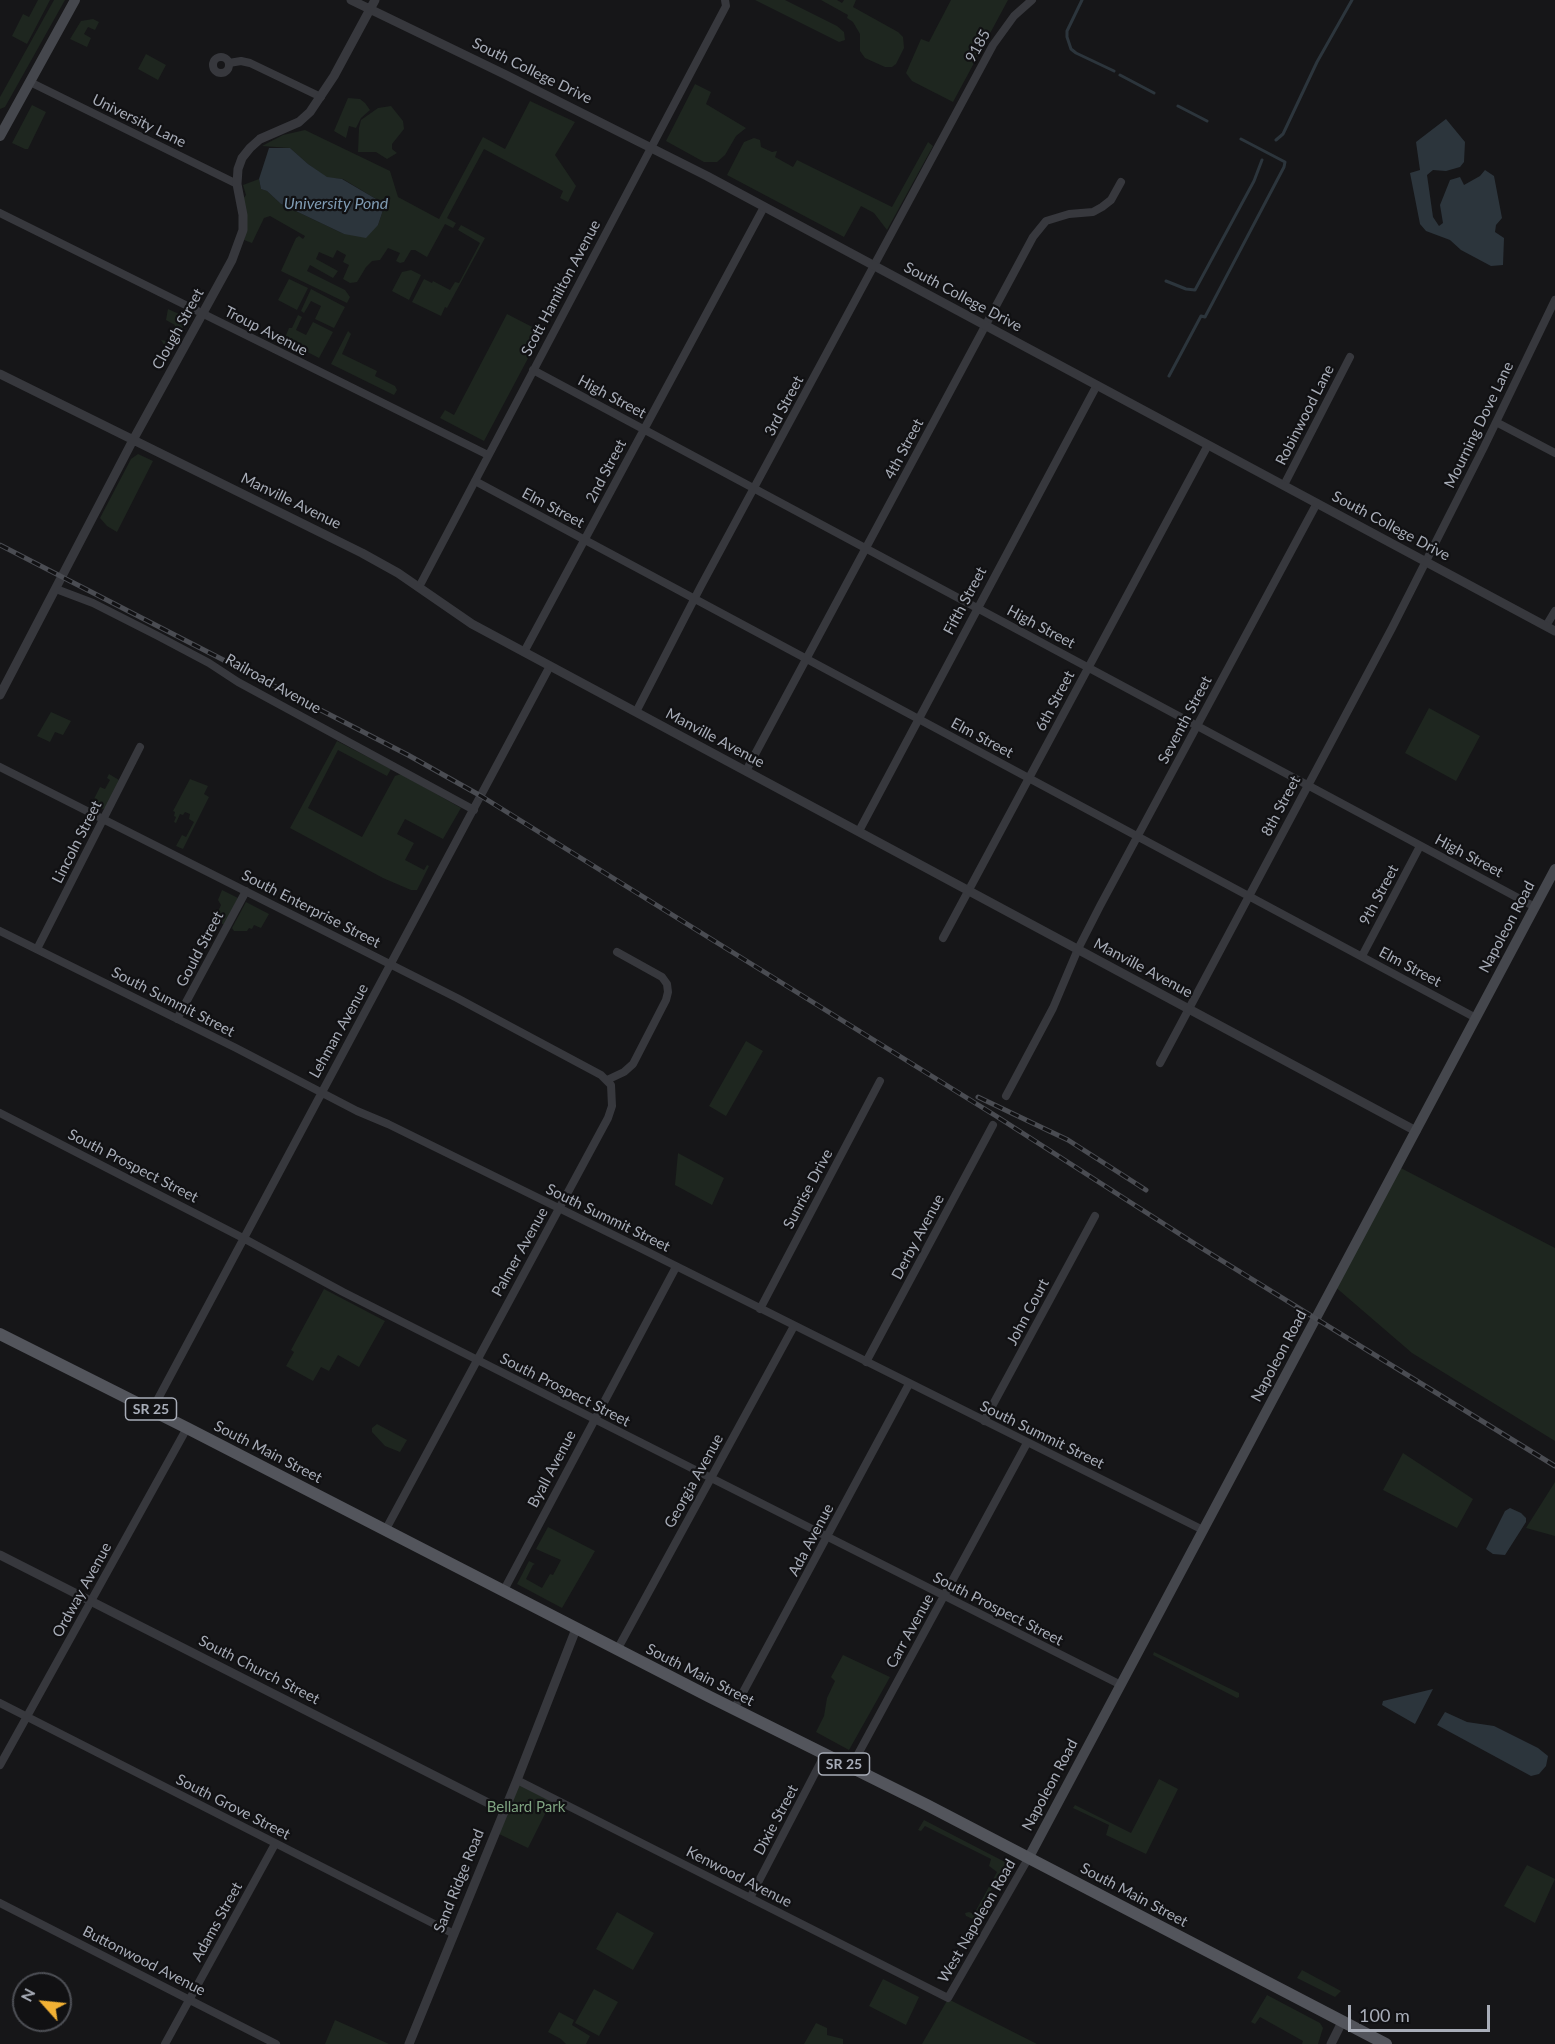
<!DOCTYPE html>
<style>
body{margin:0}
#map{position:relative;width:1555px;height:2044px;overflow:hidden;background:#161618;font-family:Lato,sans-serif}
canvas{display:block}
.north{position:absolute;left:12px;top:1972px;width:60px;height:60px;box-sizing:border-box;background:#111113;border:2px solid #4d4f55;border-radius:50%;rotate:297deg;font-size:16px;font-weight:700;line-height:24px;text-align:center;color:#a8adb8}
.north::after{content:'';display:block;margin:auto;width:21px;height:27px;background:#f2b134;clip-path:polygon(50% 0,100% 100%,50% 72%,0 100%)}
.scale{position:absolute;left:1348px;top:2005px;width:142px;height:27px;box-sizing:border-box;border:3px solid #a8adb8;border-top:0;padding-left:8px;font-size:18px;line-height:21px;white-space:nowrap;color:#a8adb8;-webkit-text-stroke:4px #111113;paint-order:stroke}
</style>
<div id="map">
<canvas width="1555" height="2044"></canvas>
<div class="north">N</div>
<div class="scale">100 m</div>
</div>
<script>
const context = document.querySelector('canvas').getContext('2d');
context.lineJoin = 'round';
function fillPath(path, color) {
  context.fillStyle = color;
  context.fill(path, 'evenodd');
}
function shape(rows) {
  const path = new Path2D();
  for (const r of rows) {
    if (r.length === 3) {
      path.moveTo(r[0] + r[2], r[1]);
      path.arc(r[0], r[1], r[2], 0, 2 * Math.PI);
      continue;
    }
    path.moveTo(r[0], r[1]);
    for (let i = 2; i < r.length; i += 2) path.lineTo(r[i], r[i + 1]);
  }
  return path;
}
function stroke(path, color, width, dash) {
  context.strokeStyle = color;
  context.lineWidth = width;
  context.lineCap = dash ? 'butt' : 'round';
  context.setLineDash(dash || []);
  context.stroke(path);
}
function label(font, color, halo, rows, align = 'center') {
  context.font = font + ' Lato,sans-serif';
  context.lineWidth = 4.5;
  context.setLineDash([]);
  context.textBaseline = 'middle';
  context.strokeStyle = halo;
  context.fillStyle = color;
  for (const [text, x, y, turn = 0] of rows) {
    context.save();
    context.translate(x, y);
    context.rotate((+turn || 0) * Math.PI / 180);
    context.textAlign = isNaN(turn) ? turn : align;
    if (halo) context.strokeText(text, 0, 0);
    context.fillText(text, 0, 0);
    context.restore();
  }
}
fillPath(shape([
 [38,0,50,0,27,44,12,36,23,14,29,17],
 [54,0,65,0,5,107,0,109,0,97],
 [755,0,785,0,837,26,844,32,845,40,839,42],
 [821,0,837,0,842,3,844,0,856,0,853,7,898,32,903,37,904,48,896,64,892,67,885,67,865,58,860,51,860,34,853,22,847,18,848,15],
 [951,0,1008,0,953,102,912,81,906,73,921,39,929,42],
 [93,19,99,22,95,30,88,27,84,34,91,38,87,47,70,39,81,21],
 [146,54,166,65,158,80,138,69],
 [695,84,711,92,706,104,746,128,736,136,725,155,717,162,704,162,666,141],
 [348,98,360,99,365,103,370,110,361,118,356,128,349,126,346,138,334,131],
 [530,101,575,122,555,155,576,186,568,202,560,198,563,191,484,149,447,218,456,223,453,228,445,224,427,257,415,250,411,250,404,262,400,263,396,261,400,253,388,248,380,260,372,261,366,267,357,282,350,283,343,279,349,265,343,262,346,255,337,250,333,258,319,252,316,259,338,271,333,278,310,265,307,271,345,290,350,297,347,303,281,271,296,238,299,236,303,239,305,236,270,216,264,218,252,243,244,240,246,227,243,199,246,195,243,185,259,179,261,189,267,191,281,204,344,234,378,225,383,210,376,199,343,179,327,178,308,164,290,148,262,146,283,135,305,130,390,171,398,197,439,219,483,137,505,149],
 [32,105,46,112,28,149,25,149,12,143],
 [391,106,403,121,404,129,392,144,392,149,397,153,387,159,376,152,358,152,359,128,361,120,378,108],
 [754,138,760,140,761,147,772,152,777,151,775,157,793,167,797,160,892,207,928,142,933,146,887,230,874,213,861,206,844,237,727,175,744,142],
 [461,225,485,238,447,308,445,307,441,316,412,302,424,279,432,283,433,281,450,290,455,282,459,283,480,243,458,230],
 [411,270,421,275,409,300,392,291,402,272],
 [289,279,308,288,297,310,278,300],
 [311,289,345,307,334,328,315,319,321,306,311,301,304,313,301,311],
 [168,309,188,318,171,350,165,346,161,340,167,341,175,325,166,320],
 [507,314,542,332,484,441,440,418,445,410,454,415],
 [298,315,302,317,296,330,306,335,313,322,333,332,319,358,284,340,289,328,292,328],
 [348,331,351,334,342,354,377,371,375,376,395,386,397,390,394,395,331,364],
 [138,454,153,461,117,532,107,526,100,518,131,459],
 [1429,708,1480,736,1456,781,1405,753],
 [51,712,71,721,63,735,55,732,50,742,37,736],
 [337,741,391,769,387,776,338,750,308,808,362,837,395,776,401,774,461,808,443,839,405,819,397,834,414,843,405,860,424,870,427,865,429,866,417,890,411,890,383,878,290,828],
 [109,774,119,780,108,806,103,809,92,803,100,787,105,789,110,780,107,778],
 [190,779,208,786,204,794,209,797,183,849,176,846,182,835,186,837,194,822,189,819,190,814,185,812,183,815,180,814,176,823,174,822,176,817,174,816,175,812,173,811],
 [222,890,238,898,225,925,214,920,221,905,218,900],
 [246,902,269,914,261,928,254,925,252,929,249,928,247,931,234,931,232,928],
 [746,1041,763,1051,726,1116,709,1106],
 [678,1153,724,1178,712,1205,675,1185],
 [1397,1166,1555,1248,1555,1441,1412,1353,1333,1285],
 [324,1289,385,1321,359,1367,338,1355,329,1371,321,1367,313,1381,286,1366,294,1352,291,1350],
 [377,1424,407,1440,400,1452,385,1446,372,1432,372,1428],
 [1403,1453,1473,1499,1457,1528,1383,1490],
 [1555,1482,1555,1536,1526,1528],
 [548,1527,595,1551,562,1608,517,1584,529,1561,535,1564,533,1565,526,1579,542,1588,550,1574,553,1575,561,1560,536,1549],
 [1154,1652,1239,1693,1239,1697,1237,1698,1153,1655],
 [843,1655,890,1677,849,1750,816,1732,824,1716,827,1698,835,1681,831,1677],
 [1159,1779,1178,1789,1146,1854,1106,1835,1109,1825,1073,1808,1075,1805,1131,1833],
 [517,1780,553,1798,528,1848,495,1832],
 [924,1820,1005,1862,1005,1866,976,1917,973,1919,966,1916,965,1913,969,1912,974,1914,997,1872,989,1866,991,1859,925,1826,921,1831,918,1830],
 [1527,1865,1555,1879,1535,1923,1504,1906],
 [617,1912,654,1933,633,1970,596,1949],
 [1302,1970,1341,1991,1335,1997,1297,1978],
 [883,1979,919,1997,906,2025,869,2006],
 [594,1989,618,2002,599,2036,575,2023],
 [1267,1995,1320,2023,1323,2028,1318,2044,1302,2044,1303,2041,1260,2017,1255,2024,1251,2022],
 [948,1999,1037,2044,922,2044],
 [559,2012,574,2020,572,2025,590,2036,586,2044,566,2044,561,2039,548,2032],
 [335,2020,389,2044,325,2044],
 [816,2023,827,2028,827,2035,843,2039,843,2044,804,2044]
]), '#1e261f');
fillPath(shape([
 [1446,119,1465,142,1464,162,1460,167,1446,171,1433,170,1427,175,1433,217,1439,226,1443,223,1440,205,1450,180,1460,177,1464,185,1480,176,1485,170,1494,176,1502,218,1496,225,1495,232,1504,238,1503,265,1491,266,1461,250,1450,240,1426,231,1420,224,1410,173,1420,170,1416,142],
 [269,148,290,148,308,164,327,177,342,179,376,199,383,210,378,225,366,238,344,234,281,204,267,191,261,189,259,179],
 [1510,1508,1521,1513,1526,1518,1526,1522,1505,1555,1493,1554,1486,1549,1505,1511],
 [1433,1689,1415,1724,1382,1705,1383,1701],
 [1445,1712,1467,1722,1494,1726,1538,1748,1548,1756,1546,1766,1539,1774,1531,1776,1437,1725]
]), '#2c353c');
stroke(shape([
 [1082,0,1067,31,1067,37,1071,49,1076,53,1114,71],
 [1120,75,1154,93],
 [1178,106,1207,121],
 [1276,140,1283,134,1317,62,1352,0],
 [1166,281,1186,289,1195,290,1254,181,1262,160],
 [1169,376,1201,316,1205,317,1284,167,1285,162,1241,139]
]), '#2c353c', 3);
stroke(shape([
 [221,65,8],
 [229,63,241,61,250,63,321,97],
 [30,82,237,184],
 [0,213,488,455],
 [533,370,1535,907],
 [1496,422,1555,453],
 [475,481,1476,1018],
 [1284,485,1350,357],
 [419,587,726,6,725,0],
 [56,589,93,603,158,636,209,663,238,682,474,810],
 [1546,626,1555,611],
 [524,652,764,207],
 [636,712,701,586,993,45,1014,16,1032,0],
 [0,767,457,998,601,1075,611,1085,612,1106,608,1118,386,1529],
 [746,771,1033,237,1046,221,1069,214,1093,212,1102,207,1111,200,1121,182],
 [859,831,1097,385],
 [0,931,236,1048,357,1111,388,1124,638,1247,1203,1530],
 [943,938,1208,445],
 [37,949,140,747],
 [1362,956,1420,846],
 [177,1019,246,891],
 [1160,1063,1392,628,1484,447,1555,300],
 [607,1080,624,1072,633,1064,666,1000,668,992,667,984,662,977,617,952],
 [1006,1096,1053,1008,1078,949,1100,906,1317,503],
 [0,1113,243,1238,343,1292,1121,1685],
 [760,1309,880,1081],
 [866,1362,993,1125],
 [152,1410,550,666],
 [984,1421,1095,1216],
 [504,1590,676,1267],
 [617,1650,794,1326],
 [0,1703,454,1934],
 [734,1709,909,1384],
 [0,1765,187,1428],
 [851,1767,1027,1443],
 [517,1780,948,1998,1029,1857],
 [750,1898,825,1754],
 [0,1903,276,2044],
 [165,2044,275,1844]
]), '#37383d', 8);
stroke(shape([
 [351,0,504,74,707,176,1555,631],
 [0,374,362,553,398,573,472,624,1416,1131],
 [0,695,133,440,232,260,243,230,243,215,237,184,238,169,242,158,250,148,260,139,299,122,310,112,334,76,375,0],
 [0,1555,504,1811],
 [409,2044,517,1780,576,1629],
 [1331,2044,1342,2022]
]), '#37383d', 9);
stroke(shape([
 [0,136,75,0],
 [1029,1857,1555,869]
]), '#45474d', 10);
stroke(shape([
 [0,1334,187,1428,710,1697,927,1805,1386,2044]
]), '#53555c', 12);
const rail = shape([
 [0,545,408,755,481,796,996,1116,1203,1249,1555,1466],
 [978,1097,1068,1140,1146,1190]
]);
stroke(rail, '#4a4c52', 5);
stroke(rail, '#111113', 3, [9]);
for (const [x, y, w] of [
 [151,1409,51],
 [844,1764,51]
]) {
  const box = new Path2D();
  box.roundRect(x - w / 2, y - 11, w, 22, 4.5);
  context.fillStyle = '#111113';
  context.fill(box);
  stroke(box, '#a8adb8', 1.5);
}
label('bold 14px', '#a8adb8', null, [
 ["SR 25",151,1409],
 ["SR 25",844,1764]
]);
label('15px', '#a8adb8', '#111113', [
 ["9185",978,46,-61],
 ["South College Drive",532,71,26],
 ["University Lane",139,121,26],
 ["Scott Hamilton Avenue",561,288,-62],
 ["South College Drive",963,297,28],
 ["Clough Street",178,329,-61],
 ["Troup Avenue",266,331,27],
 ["High Street",612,397,28],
 ["3rd Street",784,406,-62],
 ["Robinwood Lane",1305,415,-63],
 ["Mourning Dove Lane",1479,425,-64],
 ["4th Street",904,449,-62],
 ["2nd Street",606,471,-62],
 ["Manville Avenue",291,501,26],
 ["Elm Street",553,508,28],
 ["South College Drive",1391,526,28],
 ["Fifth Street",965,601,-62],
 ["High Street",1041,627,28],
 ["Railroad Avenue",273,684,29],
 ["6th Street",1055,701,-62],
 ["Seventh Street",1185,720,-62],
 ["Manville Avenue",715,738,28],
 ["Elm Street",982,738,28],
 ["8th Street",1281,806,-62],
 ["Lincoln Street",77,842,-63],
 ["High Street",1469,856,28],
 ["9th Street",1379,895,-62],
 ["South Enterprise Street",311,909,27],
 ["Napoleon Road",1507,927,-62],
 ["Gould Street",200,949,-62],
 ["Elm Street",1410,967,28],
 ["Manville Avenue",1143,968,28],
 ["South Summit Street",173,1002,27],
 ["Lehman Avenue",339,1031,-61],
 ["South Prospect Street",133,1166,27],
 ["Sunrise Drive",808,1189,-62],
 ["South Summit Street",608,1218,26],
 ["Derby Avenue",918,1237,-62],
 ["Palmer Avenue",520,1252,-61],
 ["John Court",1028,1312,-62],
 ["Napoleon Road",1279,1356,-62],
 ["South Prospect Street",565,1390,27],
 ["South Summit Street",1042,1435,26],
 ["South Main Street",268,1452,27],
 ["Byall Avenue",552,1469,-62],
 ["Georgia Avenue",694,1481,-61],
 ["Ada Avenue",811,1540,-62],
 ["Ordway Avenue",82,1590,-61],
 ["South Prospect Street",998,1609,27],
 ["Carr Avenue",910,1631,-61],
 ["South Church Street",259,1670,27],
 ["South Main Street",700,1675,27],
 ["Napoleon Road",1050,1785,-62],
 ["South Grove Street",233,1807,27],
 ["Dixie Street",776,1820,-62],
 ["Kenwood Avenue",739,1877,27],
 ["Sand Ridge Road",459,1881,-68],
 ["South Main Street",1134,1895,28],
 ["West Napoleon Road",977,1921,-60],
 ["Adams Street",217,1922,-61],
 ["Buttonwood Avenue",144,1961,27]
]);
label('15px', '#7fa381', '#111113', [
 ["Bellard Park",526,1807]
]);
label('italic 16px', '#7f9bb3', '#111113', [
 ["University Pond",336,204]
]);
</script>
